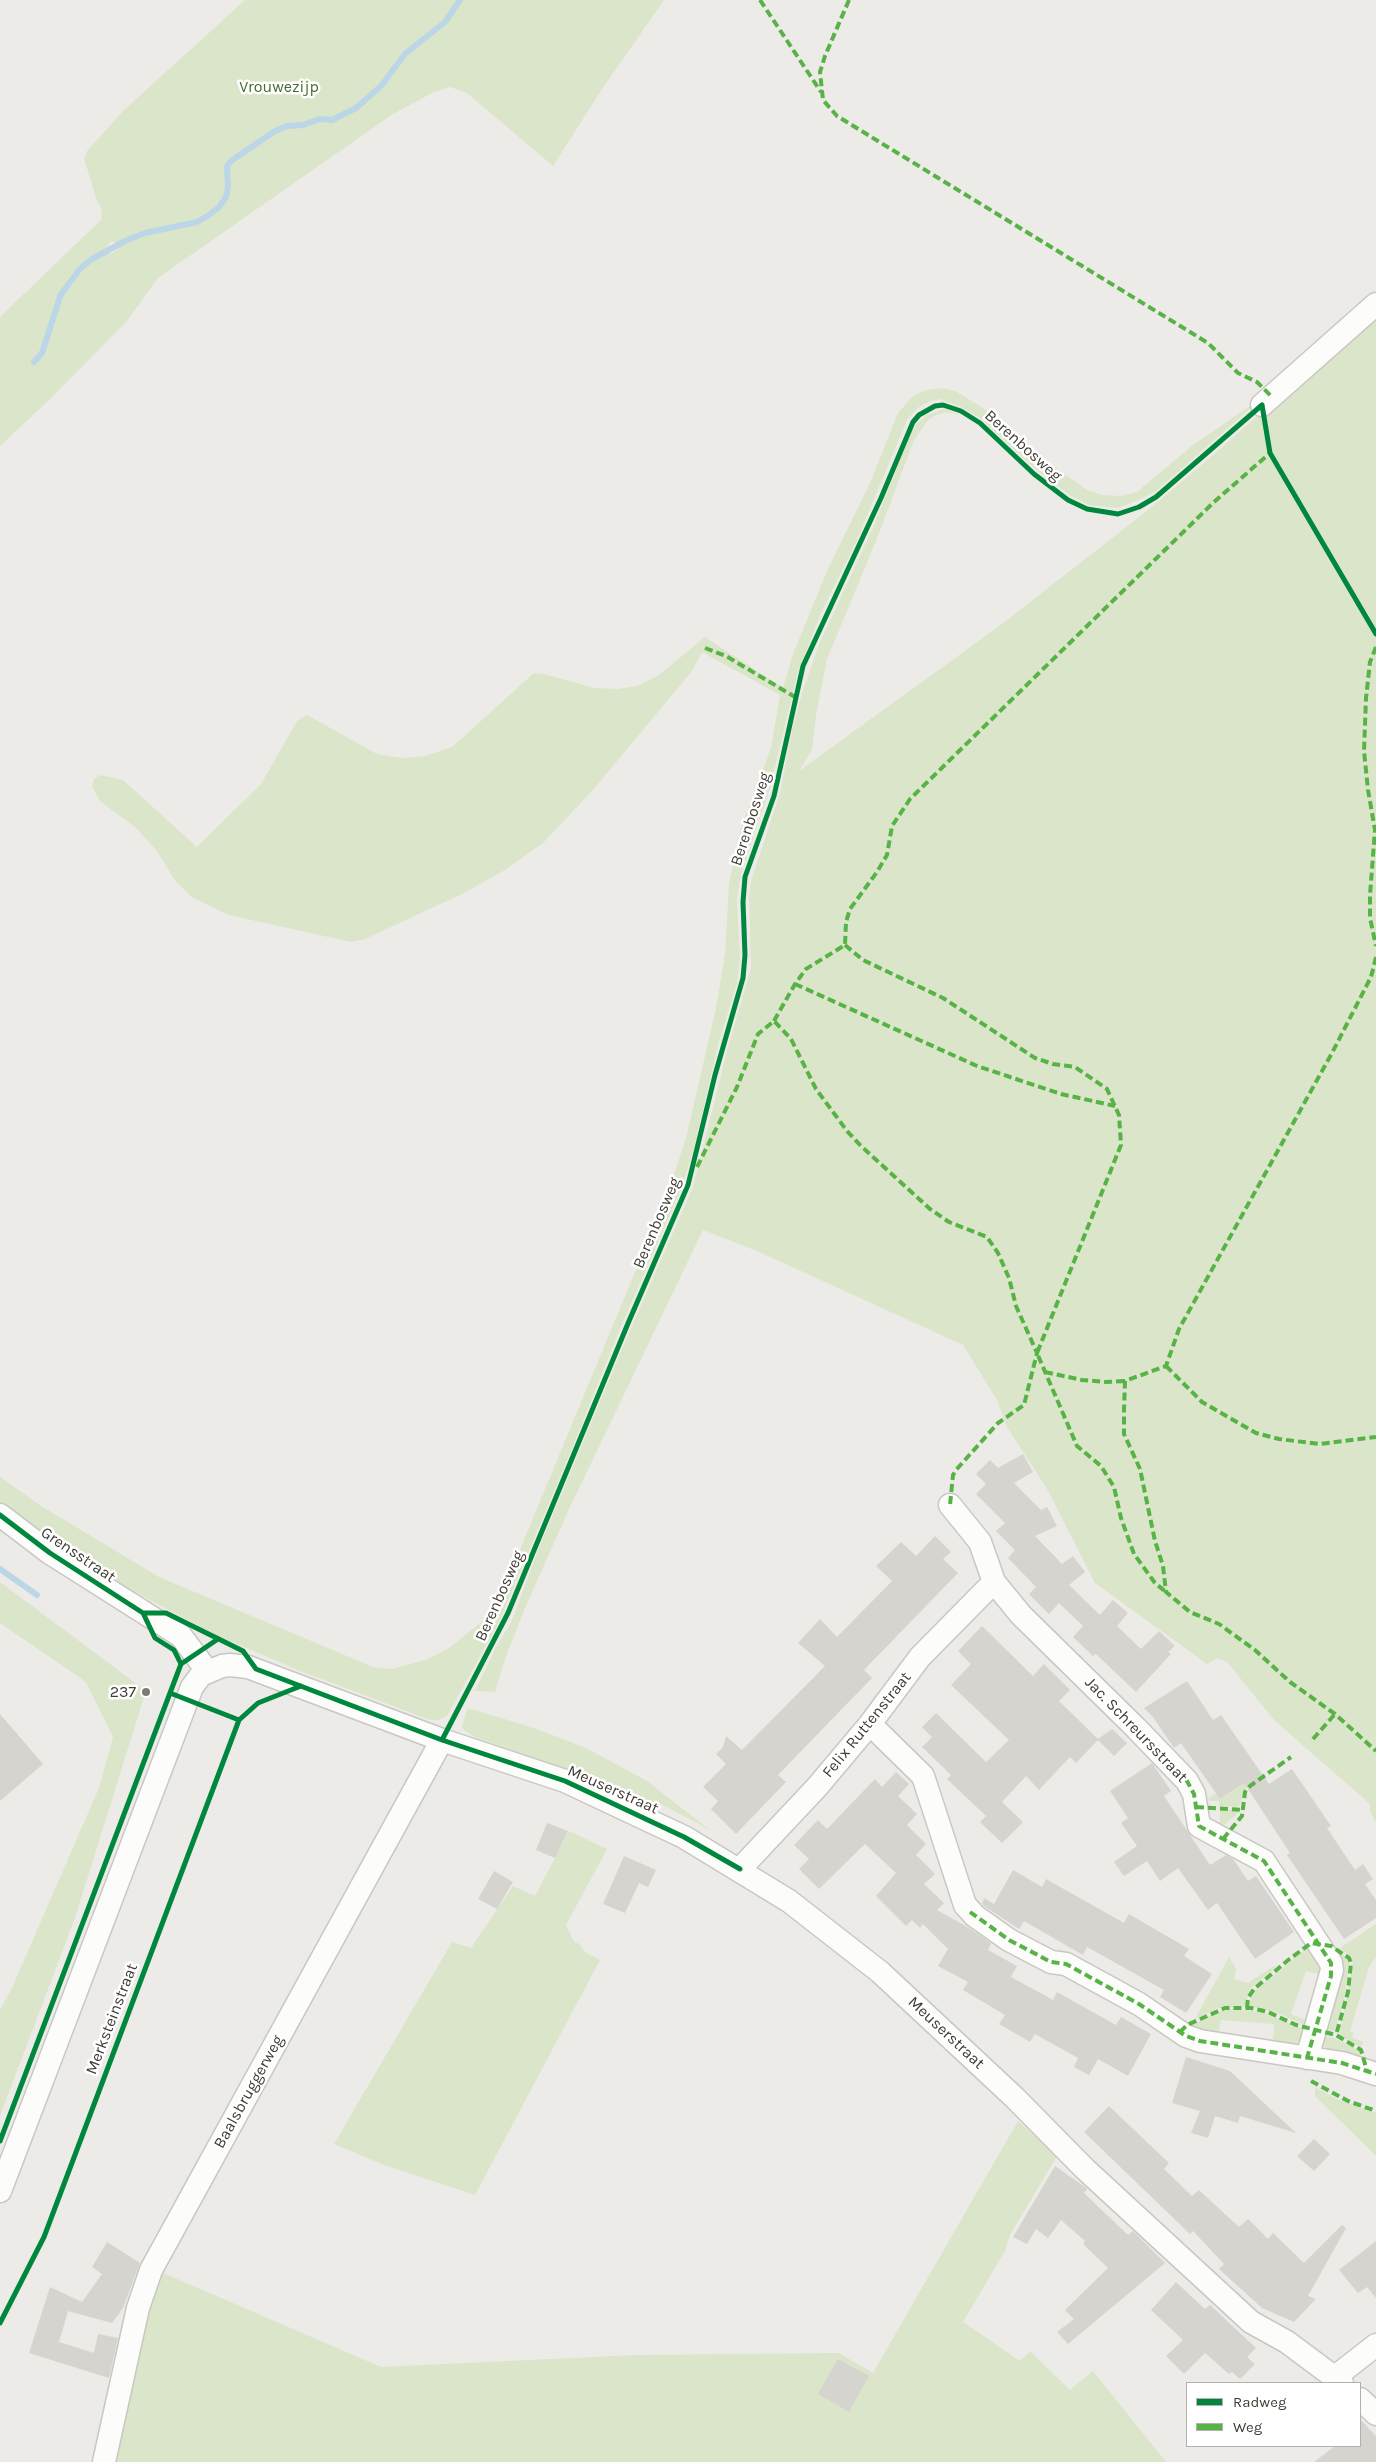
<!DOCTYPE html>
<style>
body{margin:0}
#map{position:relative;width:1376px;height:2462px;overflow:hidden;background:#edebe7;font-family:Karla,sans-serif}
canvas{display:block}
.legend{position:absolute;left:1186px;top:2382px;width:175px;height:65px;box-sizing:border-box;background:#fff;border:1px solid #b3b1ae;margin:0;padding:6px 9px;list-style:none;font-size:15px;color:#413b34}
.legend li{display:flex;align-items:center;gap:10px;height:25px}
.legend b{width:25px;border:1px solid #b3b1ae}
</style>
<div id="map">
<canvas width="1376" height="2462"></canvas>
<ul class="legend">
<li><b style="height:6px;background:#00873e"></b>Radweg</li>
<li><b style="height:6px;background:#57b346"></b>Weg</li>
</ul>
</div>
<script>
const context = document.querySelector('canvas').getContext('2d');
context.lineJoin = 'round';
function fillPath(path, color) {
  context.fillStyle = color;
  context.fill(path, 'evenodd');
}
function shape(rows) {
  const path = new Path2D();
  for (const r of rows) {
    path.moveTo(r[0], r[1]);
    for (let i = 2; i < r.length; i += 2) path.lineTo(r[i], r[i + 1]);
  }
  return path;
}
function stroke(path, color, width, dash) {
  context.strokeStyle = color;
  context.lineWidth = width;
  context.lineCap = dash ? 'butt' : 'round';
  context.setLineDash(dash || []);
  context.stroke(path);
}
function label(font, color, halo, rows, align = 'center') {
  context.font = font + ' Karla,sans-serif';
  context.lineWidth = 5;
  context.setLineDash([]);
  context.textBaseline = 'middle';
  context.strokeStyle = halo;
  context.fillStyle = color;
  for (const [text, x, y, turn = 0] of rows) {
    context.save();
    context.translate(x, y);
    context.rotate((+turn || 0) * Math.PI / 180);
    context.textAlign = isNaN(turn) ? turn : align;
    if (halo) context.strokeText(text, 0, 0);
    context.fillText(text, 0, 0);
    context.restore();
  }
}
fillPath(shape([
 [245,0,664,0,602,89,553,166,467,93,450,87,434,92,393,114,158,278,127,321,49,400,0,446,0,317,101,220,102,210,96,198,84,158,87,151,123,111],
 [110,242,115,242,118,249,112,253,99,255,93,260,65,290,54,315,43,354,38,361,35,362,44,346,59,296,79,270,105,250],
 [1376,311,1376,1822,1370,1812,1370,1804,1275,1721,1227,1662,1217,1658,1207,1664,1095,1583,1047,1489,1007,1427,997,1400,963,1345,757,1251,703,1230,570,1507,525,1608,506,1656,495,1692,475,1691,496,1647,511,1623,539,1548,622,1349,693,1187,727,1051,751,968,749,896,751,881,780,793,792,731,802,693,819,644,872,530,911,433,917,424,927,415,944,409,961,415,945,412,934,416,928,420,914,440,878,536,827,659,816,715,812,750,799,771,1002,624,1153,506,1219,450],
 [942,388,955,391,983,408,1042,458,1087,490,1102,495,1121,496,1137,492,1193,445,1266,395,1156,491,1141,499,1118,508,1089,505,1071,496,1039,472,980,418,961,407,940,399,931,401,919,407,908,418,856,542,821,613,797,675,770,788,741,874,737,899,740,959,737,984,719,1041,695,1144,682,1187,619,1331,573,1446,498,1624,447,1716,438,1720,430,1720,298,1670,216,1635,116,1582,0,1504,0,1477,38,1504,159,1577,373,1667,392,1669,428,1659,449,1648,494,1612,670,1188,687,1134,716,1008,725,954,729,885,734,857,742,824,771,748,780,695,702,652,692,671,592,791,544,842,508,868,466,892,365,939,351,942,229,915,193,898,176,882,157,851,135,827,100,801,92,787,94,779,100,775,123,780,197,847,261,784,297,721,307,715,377,754,402,758,425,756,452,747,534,673,544,674,594,688,618,689,637,686,659,675,705,637,783,688,793,654,827,571,870,483,898,413,914,395,927,390],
 [0,1582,146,1691,75,1918,0,2116,0,2010,11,1990,99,1788,113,1737,86,1682,0,1623],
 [468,1708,534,1728,586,1748,647,1781,710,1830,661,1804,656,1810,566,1770,475,1737,464,1730,462,1726],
 [1244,1783,1246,1786,1240,1805,1237,1807,1219,1806,1219,1801,1206,1801,1216,1793,1220,1799],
 [1220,1809,1235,1810,1239,1812,1222,1827,1220,1825],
 [569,1831,607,1849,566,1925,574,1942,579,1944,585,1952,600,1960,475,2195,384,2165,334,2144,452,1942,471,1948,513,1886,535,1896],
 [1376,1924,1376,1957,1369,1967,1350,2031,1354,2033,1352,2037,1363,2042,1361,2047,1339,2035,1353,1965,1348,1955,1340,1948],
 [1312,1944,1325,1964,1323,1975,1306,1971,1291,2014,1308,2021,1307,2026,1275,2012,1249,2006,1253,1992],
 [1328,1947,1345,1956,1349,1965,1344,2001,1335,2030,1331,2032,1321,2029],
 [1229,1957,1236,1969,1234,1979,1248,1983,1274,1966,1275,1968,1250,1989,1245,2006,1218,2008,1195,2019],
 [1233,2009,1262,2012,1306,2030,1302,2039,1294,2046,1273,2044,1274,2024,1221,2020,1218,2037,1188,2027,1217,2012],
 [1320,2034,1334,2038,1361,2051,1359,2058,1330,2051,1324,2046],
 [1315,2087,1339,2100,1376,2113,1376,2156,1315,2096],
 [1018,2121,1057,2156,1010,2235,1005,2251,963,2322,1020,2361,1030,2351,1070,2390,1093,2371,1166,2462,111,2462,136,2352,161,2272,381,2367,636,2355,839,2353,873,2373]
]), '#dbe5c9');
stroke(shape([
 [34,362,42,353,61,294,80,269,92,259,125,241,145,233,197,222,209,215,219,207,226,197,228,187,227,166,231,161,275,131,287,126,303,125,320,119,332,120,356,108,381,86,405,54,445,22,460,0],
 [0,1569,37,1595]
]), '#bbd7e7', 6);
fillPath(shape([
 [1023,1454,1033,1472,1014,1483,1041,1510,1047,1507,1057,1526,1035,1536,1062,1564,1073,1556,1085,1572,1069,1585,1100,1615,1113,1600,1128,1613,1117,1626,1141,1649,1159,1631,1175,1646,1168,1652,1171,1654,1136,1692,1096,1654,1093,1656,1073,1637,1083,1626,1059,1603,1049,1614,1029,1594,1036,1587,1008,1558,1015,1550,996,1531,1005,1523,976,1494,986,1484,976,1474,990,1460,998,1468],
 [935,1536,951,1552,943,1559,958,1573,864,1670,872,1678,778,1775,786,1782,736,1834,711,1809,718,1801,703,1787,726,1764,716,1754,723,1747,726,1736,742,1750,825,1666,798,1643,820,1619,837,1637,892,1581,876,1566,901,1542,916,1556],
 [982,1626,1033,1676,1044,1664,1070,1690,1059,1701,1098,1739,1112,1729,1127,1743,1114,1756,1098,1740,1076,1763,1070,1757,1039,1790,1026,1776,1002,1802,1023,1822,1002,1843,980,1822,986,1816,947,1779,951,1775,922,1747,932,1737,922,1727,936,1713,986,1762,1009,1740,951,1685,971,1664,958,1651],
 [1187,1681,1213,1720,1221,1715,1269,1784,1292,1769,1331,1826,1327,1828,1355,1870,1363,1864,1373,1879,1365,1884,1376,1900,1376,1918,1344,1939,1287,1855,1290,1853,1244,1783,1220,1799,1181,1743,1174,1748,1153,1717,1144,1708],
 [0,1714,43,1764,0,1801],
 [1152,1763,1171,1791,1164,1796,1210,1865,1226,1855,1233,1859,1248,1881,1256,1876,1294,1932,1255,1959,1217,1903,1208,1910,1178,1868,1160,1881,1147,1861,1124,1876,1114,1862,1137,1846,1121,1823,1128,1818,1110,1791],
 [896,1772,909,1784,898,1796,917,1814,907,1825,926,1844,916,1855,935,1874,924,1884,944,1903,937,1910,969,1928,991,1943,988,1950,1017,1966,1011,1977,1053,2000,1057,1992,1116,2025,1121,2017,1151,2034,1128,2076,1098,2059,1089,2075,1074,2067,1078,2058,1035,2034,1030,2042,999,2024,1005,2015,963,1990,968,1982,938,1966,948,1949,923,1924,920,1928,912,1920,906,1926,876,1896,896,1873,865,1844,819,1889,799,1869,809,1859,794,1845,818,1820,827,1829,875,1779,882,1787],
 [547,1823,568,1831,555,1858,536,1850],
 [624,1856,656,1870,648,1887,639,1883,625,1913,603,1904],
 [1013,1870,1042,1887,1046,1879,1124,1923,1129,1914,1189,1949,1184,1956,1212,1974,1186,2013,1160,1997,1164,1990,1087,1947,1083,1955,1024,1921,1019,1929,984,1906,982,1904,984,1898,994,1904],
 [494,1871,513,1882,497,1909,478,1899],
 [1186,2057,1230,2071,1296,2133,1240,2116,1238,2123,1215,2116,1208,2138,1191,2133,1200,2111,1172,2103],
 [1109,2106,1169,2163,1164,2169,1192,2196,1199,2190,1239,2227,1248,2219,1268,2239,1273,2233,1304,2263,1342,2225,1346,2228,1308,2296,1316,2299,1294,2322,1262,2308,1241,2289,1219,2269,1224,2264,1193,2231,1190,2234,1084,2132],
 [1314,2139,1330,2154,1314,2171,1297,2156],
 [1055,2166,1085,2187,1087,2189,1084,2193,1128,2235,1133,2231,1165,2263,1068,2344,1057,2332,1074,2319,1065,2310,1108,2268,1083,2244,1085,2241,1061,2220,1048,2238,1036,2229,1027,2244,1013,2237],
 [1376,2241,1376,2298,1367,2287,1358,2293,1339,2270],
 [107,2242,140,2263,123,2308,112,2323,68,2311,59,2342,94,2353,98,2334,118,2338,109,2378,29,2353,50,2287,82,2302,102,2274,92,2267],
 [1176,2282,1205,2309,1210,2305,1256,2348,1247,2357,1255,2364,1240,2379,1232,2372,1229,2374,1205,2353,1184,2374,1166,2356,1183,2340,1151,2310],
 [838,2359,869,2376,849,2412,818,2394],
 [1360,2419,1376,2436,1376,2462,1314,2462,1335,2446,1360,2446]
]), '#d6d4cf');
const minor = shape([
 [1262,405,1376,304],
 [950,1505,980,1542,994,1582,1021,1615,1136,1728,1187,1781,1194,1794,1199,1826,1264,1861,1318,1943,1331,1963,1332,1970,1307,2058],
 [0,1515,50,1553,181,1636,208,1672],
 [870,1724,923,1776,965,1905,975,1916,1009,1940,1051,1962,1066,1964,1139,2004,1186,2036,1200,2041,1342,2063,1376,2074],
 [740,1869,817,1787,870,1724,920,1657,994,1582],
 [0,2191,192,1687,201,1675,222,1666,230,1665,248,1667,442,1740,565,1781,684,1837,789,1901,880,1972,1015,2098,1085,2169,1251,2322,1287,2342,1342,2383],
 [1335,2377,1376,2345],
 [1360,2399,1376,2414],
 [104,2462,138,2308,151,2270,442,1740]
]);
stroke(minor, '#c9c7c3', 25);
stroke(minor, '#fcfcfb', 22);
stroke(shape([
 [760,0,821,92],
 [849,0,825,56,820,72,823,100,837,116,1208,343,1238,373,1257,382,1272,397],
 [1376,647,1370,662,1366,698,1364,751,1368,790,1375,830,1370,895,1370,918,1376,946],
 [705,648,726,656,795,697],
 [845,945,863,960,943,998,1035,1058,1053,1064,1075,1067,1107,1089,1119,1115,1121,1145,1037,1353,1077,1446,1101,1466,1114,1487,1121,1518,1134,1554,1155,1583,1166,1592],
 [1376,957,1371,977,1332,1053,1179,1329,1166,1366,1125,1381,1124,1410,1124,1434,1140,1469,1155,1541,1163,1566,1166,1592,1190,1612,1219,1624,1255,1650,1290,1682,1335,1714,1376,1751],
 [795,984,977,1066,1061,1094,1115,1106],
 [774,1021,795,984,806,969,845,945,846,922,850,909,877,872,887,855,892,826,910,799,1214,502,1270,453],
 [697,1167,737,1087,758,1034,774,1021,791,1039,816,1089,847,1131,861,1146,930,1209,949,1222,987,1237,998,1253,1009,1278,1016,1306,1037,1353,1024,1405,998,1423,956,1470,953,1475,950,1505],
 [1166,1366,1202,1402,1256,1433,1279,1439,1319,1444,1376,1437],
 [1045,1372,1082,1380,1106,1382,1125,1381],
 [1136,1728,1187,1781,1194,1794,1199,1826,1264,1861,1331,1963,1331,1976,1307,2058],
 [1313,1739,1335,1714],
 [1196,1807,1242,1810],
 [1223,1839,1242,1816,1245,1792,1250,1786,1291,1757],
 [970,1912,1009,1940,1051,1962,1066,1964,1139,2004,1186,2036,1200,2041,1342,2063,1376,2074],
 [1247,2008,1248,1998,1254,1989,1287,1961,1311,1943,1331,1946,1349,1958,1351,1963,1348,1992,1336,2035],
 [1180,2032,1187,2025,1225,2008,1251,2008,1268,2012,1296,2025,1336,2035,1361,2050,1367,2071],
 [1311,2081,1348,2101,1376,2111]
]), '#57b346', 4, [8, 4]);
stroke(shape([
 [1262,405,1270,453,1376,634],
 [0,1515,50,1553,143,1613,155,1638,174,1650,181,1664],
 [143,1613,166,1613,243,1651,256,1669,442,1740,565,1781,684,1837,740,1869],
 [170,1693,239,1720],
 [442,1740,508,1613,629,1321,688,1185,715,1075,743,978,745,955,743,902,745,877,774,796,803,666,881,498,913,422,919,415,935,406,943,405,961,411,980,423,1034,474,1068,500,1087,509,1118,514,1139,507,1156,497,1262,405],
 [0,2141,181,1664,218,1639],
 [0,2323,44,2237,239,1720,258,1703,301,1686]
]), '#00873e', 5);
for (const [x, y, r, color] of [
 [146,1692,5,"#7d7973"]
]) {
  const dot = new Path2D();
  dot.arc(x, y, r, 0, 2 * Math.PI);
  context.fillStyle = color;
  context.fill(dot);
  stroke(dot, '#fff', 2);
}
label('16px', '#486b2f', '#fff', [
 ["Vrouwezijp",279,87]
]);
label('16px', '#413b34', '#fff', [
 ["Berenbosweg",1023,446,42],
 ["Berenbosweg",751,819,-72],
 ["Berenbosweg",657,1223,-67],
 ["Grensstraat",78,1555,34],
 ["Berenbosweg",500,1596,-66],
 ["Felix Ruttenstraat",867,1725,-51],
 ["Jac. Schreursstraat",1136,1730,46],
 ["Meuserstraat",613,1790,24],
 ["Merksteinstraat",112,2019,-69],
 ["Meuserstraat",946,2033,43],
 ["Baalsbruggerweg",249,2092,-61]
]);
label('16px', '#413b34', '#fff', [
 ["237",136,1692]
], 'right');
</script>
